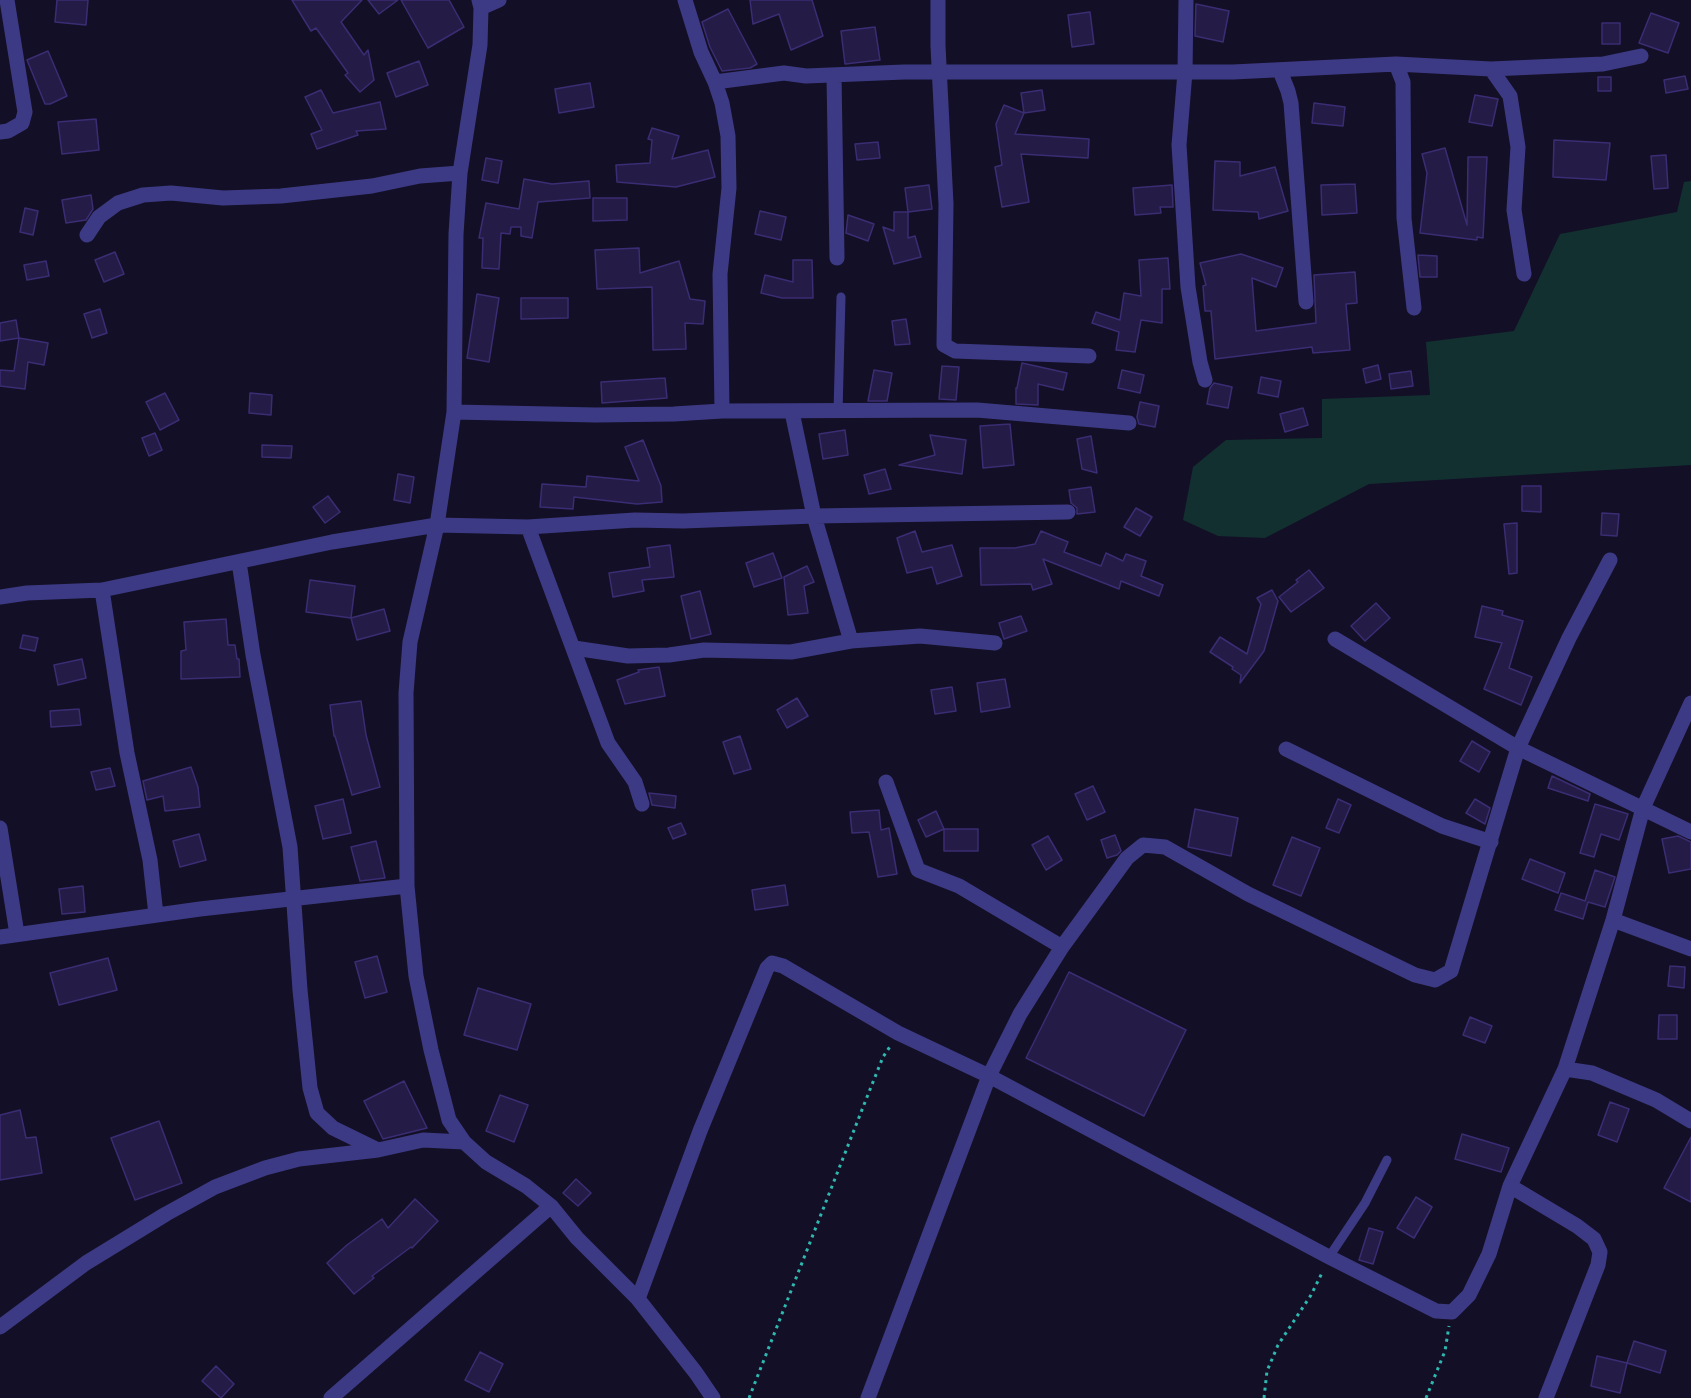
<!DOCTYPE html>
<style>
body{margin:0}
canvas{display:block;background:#130f26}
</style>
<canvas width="1691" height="1398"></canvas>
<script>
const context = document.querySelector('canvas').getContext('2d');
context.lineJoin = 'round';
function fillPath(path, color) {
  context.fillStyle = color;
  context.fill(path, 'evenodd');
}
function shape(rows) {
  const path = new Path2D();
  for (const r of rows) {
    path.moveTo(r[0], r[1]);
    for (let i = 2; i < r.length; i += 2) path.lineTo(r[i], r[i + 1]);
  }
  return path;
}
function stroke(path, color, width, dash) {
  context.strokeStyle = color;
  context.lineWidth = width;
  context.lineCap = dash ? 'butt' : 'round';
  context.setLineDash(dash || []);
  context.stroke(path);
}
fillPath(shape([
 [1691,181,1691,465,1369,484,1265,538,1218,536,1183,520,1193,467,1226,440,1322,438,1322,399,1430,395,1426,342,1514,331,1560,234,1677,212,1684,182]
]), '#12302f');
const building = shape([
 [57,0,88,0,86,25,55,22,57,0],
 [292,0,362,0,341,22,364,55,368,50,374,80,360,92,345,75,348,73,316,28,311,31,292,0],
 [368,0,398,0,379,14,368,0],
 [401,0,449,0,464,27,428,48,401,0],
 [750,0,812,0,823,36,791,50,779,14,753,24,750,0],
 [1196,4,1229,11,1223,42,1195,36,1196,4],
 [728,9,757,64,750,68,722,71,710,47,702,22,728,9],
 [1090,12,1094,44,1072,47,1068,15,1090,12],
 [1651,13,1679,23,1668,53,1639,43,1651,13],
 [1602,23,1620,23,1620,44,1602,44,1602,23],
 [875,27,880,60,845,64,841,31,875,27],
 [48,51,67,96,50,104,45,104,27,60,48,51],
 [419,61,428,85,396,97,387,73,419,61],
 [1685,76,1688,89,1666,93,1664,80,1685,76],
 [1598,77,1611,77,1611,91,1598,91,1598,77],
 [590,83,594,107,559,113,555,89,590,83],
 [321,90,333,113,380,102,386,129,356,131,358,135,317,149,311,134,322,130,305,97,321,90],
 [1042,90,1045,110,1024,113,1021,93,1042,90],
 [1475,95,1498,99,1492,126,1469,122,1475,95],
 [1314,103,1345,107,1343,126,1312,123,1314,103],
 [1004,105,1024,113,1015,134,1089,139,1088,158,1021,154,1029,202,1002,207,995,167,1002,165,996,124,1004,105],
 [96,119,99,150,62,154,58,122,96,119],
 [652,128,679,136,672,159,708,150,715,177,676,187,617,182,616,165,650,163,652,140,648,139,652,128],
 [1554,140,1610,143,1606,180,1553,177,1554,140],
 [878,142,880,158,857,160,855,144,878,142],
 [1445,148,1467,225,1468,157,1487,157,1483,238,1477,237,1477,240,1420,233,1427,173,1422,154,1445,148],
 [1666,155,1668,188,1654,189,1651,156,1666,155],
 [486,158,502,161,498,183,482,180,486,158],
 [1215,161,1240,162,1240,176,1275,167,1288,211,1259,219,1258,212,1213,210,1215,161],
 [524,179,552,184,589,181,590,198,538,202,532,238,521,236,521,227,511,227,510,234,501,233,499,269,482,268,483,238,479,238,486,203,519,209,524,179],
 [1355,184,1357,213,1322,215,1321,185,1355,184],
 [929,185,932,209,908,212,905,188,929,185],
 [1172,185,1173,207,1160,207,1161,213,1135,215,1133,188,1172,185],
 [91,195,93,209,86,220,66,223,62,200,91,195],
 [593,198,627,198,627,220,593,221,593,198],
 [25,208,38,211,33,235,20,232,25,208],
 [760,211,786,217,781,240,755,234,760,211],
 [894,212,908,212,908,238,915,236,921,257,894,264,883,227,894,231,894,212],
 [848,215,874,224,868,241,846,233,848,215],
 [639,248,640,273,679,261,690,299,705,301,703,324,685,323,686,349,653,350,652,287,597,289,595,250,639,248],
 [115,252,124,274,104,282,95,260,115,252],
 [1241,254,1283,268,1276,287,1252,278,1256,331,1316,323,1314,275,1355,272,1357,303,1346,304,1350,350,1313,353,1312,347,1215,359,1211,311,1205,311,1203,286,1206,285,1200,263,1241,254],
 [1418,255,1437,256,1437,277,1420,277,1418,255],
 [1168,258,1170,289,1162,289,1162,323,1141,320,1135,352,1116,350,1119,332,1092,323,1096,312,1120,320,1124,293,1141,296,1139,260,1168,258],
 [793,260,812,260,813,298,782,298,761,293,765,275,793,282,793,260],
 [46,261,49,276,27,280,24,265,46,261],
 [477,294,499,298,489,362,467,358,477,294],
 [521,298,568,298,568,318,521,319,521,298],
 [100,309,107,333,92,338,84,314,100,309],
 [906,319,910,344,895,345,892,321,906,319],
 [16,320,19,338,0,341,0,323,16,320],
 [19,338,48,343,44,365,28,362,25,389,0,386,0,370,14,371,19,338],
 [1022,363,1067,373,1063,390,1038,384,1038,405,1016,404,1016,388,1017,388,1022,363],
 [1378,365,1381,379,1366,383,1363,369,1378,365],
 [942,366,959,367,956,400,939,399,942,366],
 [874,370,892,373,887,401,868,401,874,370],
 [1122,370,1144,375,1140,393,1118,388,1122,370],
 [1411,371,1413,386,1391,389,1389,374,1411,371],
 [1261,377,1281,381,1278,397,1258,393,1261,377],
 [665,378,667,398,602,403,601,382,665,378],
 [1214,383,1232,387,1228,408,1207,404,1210,388,1214,383],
 [165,393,179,420,160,430,146,402,165,393],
 [250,393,272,395,271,415,249,413,250,393],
 [1140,402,1159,406,1155,427,1139,424,1137,417,1140,402],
 [1303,408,1308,425,1285,432,1280,414,1303,408],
 [1010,424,1014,465,983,468,980,426,1010,424],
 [845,430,848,455,823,459,819,434,845,430],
 [155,433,162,450,149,456,142,438,155,433],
 [930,435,966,440,962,474,899,465,935,455,930,435],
 [1091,436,1097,473,1082,469,1077,439,1091,436],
 [643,440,661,486,662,502,637,504,574,497,573,509,540,507,542,484,586,487,587,476,639,481,625,447,643,440],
 [262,445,292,446,291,458,262,457,262,445],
 [885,469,891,489,869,494,864,475,885,469],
 [398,474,414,477,410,503,394,500,398,474],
 [1522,486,1541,486,1541,512,1522,511,1522,486],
 [1091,487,1095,512,1077,514,1077,508,1071,503,1069,490,1091,487],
 [328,496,340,512,325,523,313,507,328,496],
 [1136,508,1152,517,1140,536,1124,527,1136,508],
 [1602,513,1619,514,1617,536,1601,535,1602,513],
 [1517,523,1517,573,1509,574,1504,524,1517,523],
 [915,531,922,552,952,545,962,576,937,584,932,567,907,573,897,538,915,531],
 [1041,531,1068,542,1064,552,1101,566,1106,553,1123,561,1126,554,1146,561,1141,576,1163,585,1159,596,1121,581,1119,589,1043,559,1052,584,1033,590,1031,584,981,585,980,548,1015,548,1035,544,1041,531],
 [670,545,674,577,642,580,644,591,613,597,609,573,650,567,647,548,670,545],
 [773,553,782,578,754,587,746,563,773,553],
 [807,566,814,582,804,586,808,613,788,615,784,577,807,566],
 [1309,570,1324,588,1291,612,1279,597,1298,582,1296,580,1309,570],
 [310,580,355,586,351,618,306,612,310,580],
 [1272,590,1278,601,1264,651,1240,683,1241,675,1232,669,1233,667,1210,652,1220,637,1247,654,1261,604,1257,598,1272,590],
 [700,591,711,634,691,639,681,596,700,591],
 [1376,603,1390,618,1365,641,1351,626,1376,603],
 [1482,606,1503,611,1502,615,1523,621,1509,668,1532,677,1521,705,1484,689,1502,643,1475,637,1482,606],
 [384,609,390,631,357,640,351,618,384,609],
 [1021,616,1027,631,1004,639,999,623,1021,616],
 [226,619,228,645,235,645,237,659,239,659,240,677,181,679,181,651,186,650,184,622,226,619],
 [23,635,38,638,35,651,20,648,23,635],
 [82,659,86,678,58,685,54,665,82,659],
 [659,667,665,696,625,704,617,680,639,672,638,670,659,667],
 [1005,679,1010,707,981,712,977,683,1005,679],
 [952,687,956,711,935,714,931,690,952,687],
 [797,698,808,716,787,728,777,710,797,698],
 [361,701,366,735,380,787,352,795,335,736,334,736,330,705,361,701],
 [79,709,81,725,51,727,50,711,79,709],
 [740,736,751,769,734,774,723,742,740,736],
 [1472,741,1490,752,1479,772,1460,761,1472,741],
 [191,767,198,787,200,807,165,811,163,796,147,800,143,781,191,767],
 [110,768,115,786,96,790,91,772,110,768],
 [1552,776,1590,794,1588,801,1548,788,1552,776],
 [1093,786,1105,812,1087,820,1075,794,1093,786],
 [649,793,676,796,675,808,652,805,649,793],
 [343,799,351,833,323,839,315,806,343,799],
 [1338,799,1351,805,1339,833,1326,828,1338,799],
 [1475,799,1490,808,1485,824,1466,813,1475,799],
 [1595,804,1628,814,1619,840,1601,834,1594,857,1580,853,1595,804],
 [1195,809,1238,818,1231,856,1188,847,1195,809],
 [879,810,881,830,889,828,897,874,878,877,869,832,852,833,850,812,879,810],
 [936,811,944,829,926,837,918,820,936,811],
 [681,823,686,834,673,839,668,828,681,823],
 [944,829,978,829,978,851,944,851,944,829],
 [199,834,206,860,180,867,173,841,199,834],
 [1115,835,1121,851,1117,855,1107,858,1101,840,1115,835],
 [1048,836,1062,860,1046,870,1032,845,1048,836],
 [1678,836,1691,842,1691,869,1669,873,1662,839,1678,836],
 [1292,837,1320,848,1301,896,1273,885,1292,837],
 [376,841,385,878,360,881,351,847,376,841],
 [1530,859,1565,873,1558,893,1522,879,1530,859],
 [1595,870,1615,877,1605,907,1588,902,1583,919,1555,910,1561,893,1585,901,1595,870],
 [785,885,788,905,755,910,752,890,785,885],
 [83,886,85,912,62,914,59,889,83,886],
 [377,956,387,992,365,998,355,962,377,956],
 [108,958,117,990,59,1005,50,973,108,958],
 [1670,966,1685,967,1684,988,1668,986,1670,966],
 [1069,972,1186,1030,1144,1116,1026,1058,1069,972],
 [478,988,531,1004,517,1050,464,1035,478,988],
 [1659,1015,1677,1015,1677,1039,1658,1039,1659,1015],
 [1470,1017,1492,1026,1485,1043,1463,1035,1470,1017],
 [404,1081,427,1128,383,1139,364,1101,404,1081],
 [500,1095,528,1105,514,1142,486,1131,500,1095],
 [1610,1102,1629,1109,1617,1142,1598,1135,1610,1102],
 [20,1110,26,1138,36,1137,42,1173,0,1180,0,1115,20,1110],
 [159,1121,182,1183,135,1200,111,1138,159,1121],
 [1462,1134,1509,1148,1501,1172,1455,1159,1462,1134],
 [1691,1137,1691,1202,1664,1188,1691,1137],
 [576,1179,591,1193,578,1206,563,1193,576,1179],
 [1416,1197,1432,1207,1414,1238,1397,1228,1416,1197],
 [415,1199,438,1221,412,1248,411,1247,372,1276,374,1278,354,1294,327,1263,347,1245,382,1219,388,1228,415,1199],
 [1369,1228,1383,1232,1373,1264,1359,1260,1369,1228],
 [1634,1341,1666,1351,1660,1373,1627,1363,1634,1341],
 [480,1352,503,1364,489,1392,465,1380,480,1352],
 [1597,1356,1627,1363,1620,1393,1591,1386,1597,1356],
 [216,1366,234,1384,221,1398,202,1381,216,1366]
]);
fillPath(building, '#241b47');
stroke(building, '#3b2d73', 1.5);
stroke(shape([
 [749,1398,867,1097,883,1057,891,1045],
 [1264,1398,1267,1371,1278,1345,1311,1295,1323,1271],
 [1426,1398,1445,1351,1449,1326]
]), '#2fb8b0', 3, [3, 4.5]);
stroke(shape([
 [838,412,841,297],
 [1329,1257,1365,1203,1387,1160]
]), '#3d3a85', 9);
stroke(shape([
 [479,0,481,8,480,45,460,173,456,234,454,412,437,525,410,642,406,693,407,886,416,976,431,1050,449,1120,464,1142,486,1162,526,1186,551,1206,577,1238,638,1299,696,1373,713,1398],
 [685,0,701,52,715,82,722,103,728,136,729,188,720,274,722,411],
 [938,0,938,46,946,204,944,345,955,351,1089,356],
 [1186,0,1185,72,1179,145,1188,287,1200,362,1205,380],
 [481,8,499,0],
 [1396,64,1403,82,1404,218,1414,308],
 [1491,69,1510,96,1518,147,1514,210,1524,274],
 [1280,71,1288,91,1291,103,1306,302],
 [834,76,837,258],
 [715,82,784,73,806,76,904,72,1233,72,1396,64,1491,69,1603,64,1641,56],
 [0,132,8,131,22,123,25,112,7,0],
 [87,235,99,217,118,203,143,195,171,193,223,198,281,196,372,186,420,176,460,173],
 [454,412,596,415,674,414,722,411,977,410,1129,423],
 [792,412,814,516,851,641],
 [528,527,608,743,635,782,642,804],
 [239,562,253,655,290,847,300,990,310,1088,317,1113,333,1128,378,1150],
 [102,590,127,753,150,860,156,915],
 [0,597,27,593,102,590,332,542,437,525,528,527,635,520,683,521,814,516,1068,512],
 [1335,639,1518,748,1691,832],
 [574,648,628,656,669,655,704,650,791,652,851,641,920,636,995,643],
 [1286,749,1442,826,1491,842],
 [886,782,918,870,959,886,1062,947],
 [0,828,17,934],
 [1613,920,1691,949],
 [0,937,200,909,407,886],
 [1565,1069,1592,1073,1656,1100,1691,1121],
 [1510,1186,1577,1226,1594,1239,1600,1252,1598,1265,1546,1398],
 [638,1299,700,1131,767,968,772,963,783,966,898,1033,989,1076,1329,1257,1436,1311,1452,1312,1469,1295,1489,1254,1510,1186,1565,1069,1613,920,1643,808,1691,703],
 [0,1327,86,1263,166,1214,215,1187,265,1168,299,1159,378,1150,423,1140,464,1142],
 [331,1398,551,1206],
 [868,1398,989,1076,1020,1014,1062,947,1127,858,1143,845,1165,847,1248,894,1415,975,1435,980,1451,971,1518,748,1569,638,1610,560]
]), '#3d3a85', 15);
</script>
